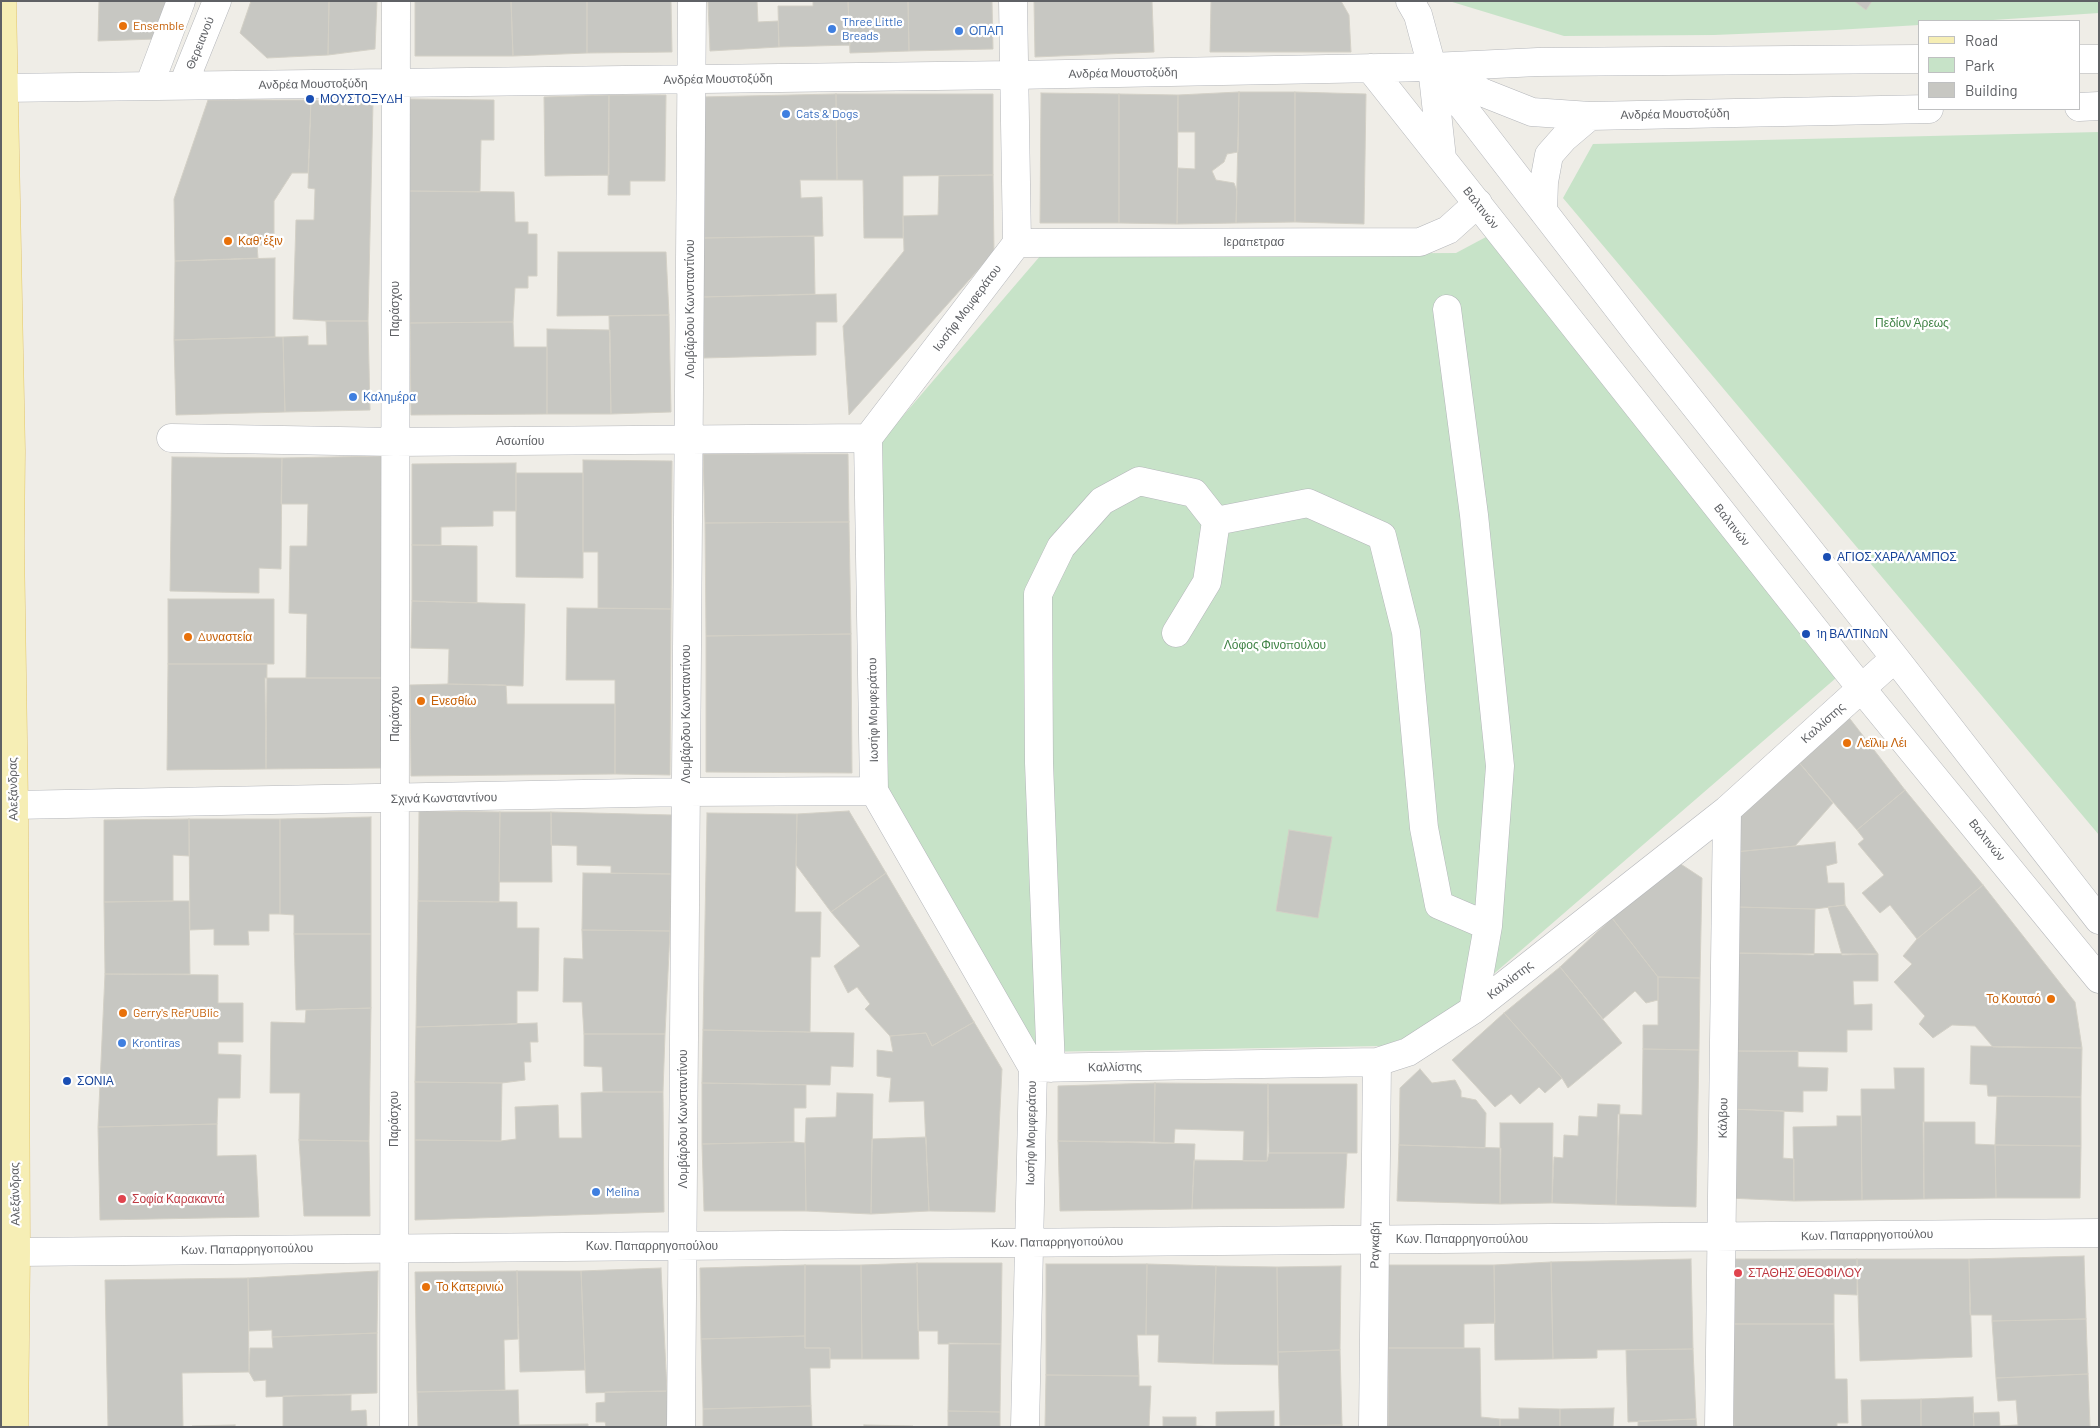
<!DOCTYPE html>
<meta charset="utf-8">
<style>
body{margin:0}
#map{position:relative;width:2100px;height:1428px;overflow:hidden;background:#efede7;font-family:Barlow,sans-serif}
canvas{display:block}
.frame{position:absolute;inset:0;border:2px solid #5f6165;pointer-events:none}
.legend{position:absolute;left:1918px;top:20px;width:162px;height:90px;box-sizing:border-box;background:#fff;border:1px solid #bfc0c1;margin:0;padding:6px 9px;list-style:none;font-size:15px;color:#5f6165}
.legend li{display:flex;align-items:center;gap:10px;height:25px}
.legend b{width:25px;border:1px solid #bfc0c1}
</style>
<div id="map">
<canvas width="2100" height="1428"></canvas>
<div class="frame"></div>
<ul class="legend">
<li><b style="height:6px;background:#f6eeb5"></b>Road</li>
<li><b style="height:14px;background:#c7e3c8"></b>Park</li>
<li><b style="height:14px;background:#c7c7c2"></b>Building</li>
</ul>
</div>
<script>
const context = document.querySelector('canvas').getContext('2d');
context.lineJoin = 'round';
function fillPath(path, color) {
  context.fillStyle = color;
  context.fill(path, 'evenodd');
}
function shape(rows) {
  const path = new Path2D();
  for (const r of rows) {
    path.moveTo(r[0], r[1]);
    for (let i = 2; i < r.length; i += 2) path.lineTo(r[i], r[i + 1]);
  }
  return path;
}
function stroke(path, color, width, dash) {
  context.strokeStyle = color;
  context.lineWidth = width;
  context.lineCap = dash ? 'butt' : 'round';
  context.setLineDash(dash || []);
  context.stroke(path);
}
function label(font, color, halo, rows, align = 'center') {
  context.font = font + ' Barlow,sans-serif';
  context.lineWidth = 4.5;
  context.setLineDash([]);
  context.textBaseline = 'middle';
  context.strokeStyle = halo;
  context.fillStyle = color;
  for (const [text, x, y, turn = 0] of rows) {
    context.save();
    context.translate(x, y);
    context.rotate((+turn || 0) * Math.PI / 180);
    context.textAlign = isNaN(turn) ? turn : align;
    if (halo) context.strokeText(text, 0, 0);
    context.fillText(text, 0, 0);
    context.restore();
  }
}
fillPath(shape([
 [1449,1,2099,1,2099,13,1978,21,1919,21,1919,25,1836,30,1714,35,1564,36],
 [2099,132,2099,835,1563,198,1593,144],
 [1486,237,1836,678,1430,1029,1382,1046,1037,1052,888,791,878,445,1041,255,1456,253]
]), '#c7e3c8');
const building = shape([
 [99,1,172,1,156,39,98,41,99,1],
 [251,1,329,1,328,55,267,58,240,33,251,1],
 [329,1,377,1,375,49,328,55,329,1],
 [415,1,511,1,513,56,415,56,415,1],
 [511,1,587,1,587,53,513,56,511,1],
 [587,1,671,1,672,52,587,53,587,1],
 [708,1,757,1,758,22,778,21,779,47,710,51,708,1],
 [813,1,848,1,850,45,779,47,778,6,813,6,813,1],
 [848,1,908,1,909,51,850,53,848,1],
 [908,1,992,1,993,49,909,51,908,1],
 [1034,1,1152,1,1154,52,1035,57,1034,1],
 [1211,1,1341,1,1349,15,1351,52,1210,52,1211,1],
 [1854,1,1872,1,1866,10,1854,1],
 [1239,92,1238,152,1227,154,1224,162,1212,171,1216,180,1234,183,1237,191,1236,223,1177,224,1178,168,1195,169,1195,132,1178,132,1178,95,1239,92],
 [1239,92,1295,92,1295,222,1236,223,1239,92],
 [1295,92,1366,94,1364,224,1295,222,1295,92],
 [1041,93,1119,94,1119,223,1040,223,1041,93],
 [836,94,993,94,993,175,903,176,903,238,864,238,863,180,837,180,836,94],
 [836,94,837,180,800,180,801,198,822,197,823,236,703,238,701,97,836,94],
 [1119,94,1178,95,1177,224,1119,223,1119,94],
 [609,95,609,175,545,176,544,97,609,95],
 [609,95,666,95,665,181,630,181,630,195,608,195,609,95],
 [410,99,494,100,494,140,481,140,480,192,409,191,410,99],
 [208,100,311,100,308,173,292,173,274,201,274,245,257,245,258,258,175,261,174,199,208,100],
 [311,100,373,103,368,321,326,321,293,319,296,220,314,220,315,189,308,188,311,100],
 [993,175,994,252,849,415,843,326,904,251,903,216,938,215,939,176,993,175],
 [409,191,514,192,515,222,528,222,528,234,537,234,537,276,528,276,528,288,515,288,513,322,410,323,409,191],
 [814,236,815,294,702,297,703,238,814,236],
 [558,252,666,252,669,315,557,316,558,252],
 [275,258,275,337,174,340,175,261,275,258],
 [836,294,837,322,816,322,816,355,704,358,702,297,836,294],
 [669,315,671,412,611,414,609,316,669,315],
 [326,321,368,321,370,410,285,412,283,337,308,336,308,345,327,345,326,321],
 [513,322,514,347,547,347,547,414,411,415,410,323,513,322],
 [547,329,610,330,611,414,547,414,547,329],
 [275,337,283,337,285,412,176,415,174,340,275,337],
 [703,454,848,454,849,522,705,523,703,454],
 [385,456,382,678,306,678,307,614,289,613,290,546,307,546,308,504,281,504,282,458,385,456],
 [172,457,282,458,281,569,259,568,259,593,170,591,172,457],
 [583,460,672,461,671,609,598,608,598,552,583,552,583,460],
 [516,463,516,511,493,511,493,526,441,527,441,545,412,545,412,464,516,463],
 [516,473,583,473,583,578,516,577,516,473],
 [849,522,851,634,706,636,705,523,849,522],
 [412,545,477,546,477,603,412,601,412,545],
 [168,599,274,599,274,664,168,664,168,599],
 [412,601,525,604,523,686,448,684,449,649,411,648,412,601],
 [567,608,671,609,670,775,615,774,615,680,566,680,567,608],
 [851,634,852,773,706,772,706,636,851,634],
 [168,664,267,664,266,769,167,770,168,664],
 [265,678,382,678,383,768,266,769,265,678],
 [448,684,506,685,507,704,615,704,615,774,411,776,410,685,448,684],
 [1847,715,1905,790,1857,830,1796,759,1847,715],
 [1796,759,1833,803,1795,846,1735,852,1734,809,1796,759],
 [1905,790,1983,885,1917,939,1890,905,1880,913,1862,893,1884,875,1858,844,1864,839,1857,830,1905,790],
 [419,811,500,812,499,902,418,901,419,811],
 [849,811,886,873,831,912,796,865,797,814,849,811],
 [500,812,551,812,552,882,499,882,500,812],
 [551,812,673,815,671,874,611,873,611,866,577,865,577,846,551,845,551,812],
 [707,813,797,814,795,912,821,912,820,957,811,957,810,1032,703,1030,707,813],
 [371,817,371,934,294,934,294,915,280,914,280,819,371,817],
 [189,819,280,819,280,914,269,914,269,931,248,931,249,945,214,945,214,929,190,930,189,819],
 [189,819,189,856,173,855,173,901,104,902,104,820,189,819],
 [1289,830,1332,837,1318,918,1276,911,1289,830],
 [1835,842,1837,863,1826,866,1828,883,1844,883,1845,905,1815,909,1736,907,1735,852,1835,842],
 [1673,859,1702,878,1700,978,1658,977,1612,918,1673,859],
 [583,873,671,874,670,931,582,930,583,873],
 [886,873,974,1022,932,1046,926,1033,890,1036,865,1009,870,1004,857,987,848,993,834,966,860,946,831,912,886,873],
 [1983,885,2075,1002,2082,1048,1993,1047,1975,1026,1952,1025,1933,1038,1919,1024,1925,1016,1894,982,1912,964,1903,956,1917,939,1983,885],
 [173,901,189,901,190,974,105,974,104,902,173,901],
 [418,901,517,902,517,928,539,928,538,991,517,991,517,1024,416,1027,418,901],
 [1845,905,1878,954,1842,955,1828,907,1845,905],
 [1736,907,1815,909,1814,955,1735,953,1736,907],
 [1612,918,1658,977,1658,1000,1646,1003,1635,991,1603,1019,1560,967,1612,918],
 [582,930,670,931,665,1034,584,1034,582,1002,563,1002,564,958,583,959,582,930],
 [294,934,371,934,371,1008,296,1010,294,934],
 [1735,953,1878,954,1878,981,1853,981,1854,1005,1872,1004,1872,1030,1847,1030,1847,1052,1735,1051,1735,953],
 [1560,967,1622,1043,1568,1088,1562,1078,1504,1013,1560,967],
 [105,974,218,975,218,1003,243,1003,243,1042,218,1042,218,1054,241,1055,240,1098,218,1098,217,1124,98,1127,105,974],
 [1658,977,1700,978,1699,1050,1643,1049,1643,1025,1658,1025,1658,977],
 [371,1008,369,1141,299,1140,300,1093,270,1093,271,1022,305,1023,306,1010,371,1008],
 [1504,1013,1562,1078,1545,1093,1539,1087,1520,1104,1511,1094,1495,1107,1452,1060,1504,1013],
 [974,1022,1002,1069,995,1212,929,1211,924,1101,889,1102,891,1078,877,1076,877,1050,893,1052,890,1036,926,1033,932,1046,974,1022],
 [537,1023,538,1042,530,1042,531,1062,524,1062,525,1080,502,1083,415,1082,416,1027,537,1023],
 [703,1030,854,1033,853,1067,831,1066,830,1085,702,1083,703,1030],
 [584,1034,665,1034,663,1092,603,1092,602,1067,584,1066,584,1034],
 [1971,1046,2082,1048,2081,1097,1988,1096,1987,1085,1970,1084,1971,1046],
 [1643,1049,1699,1050,1696,1207,1616,1205,1618,1114,1642,1115,1643,1049],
 [1735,1051,1798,1051,1798,1067,1828,1068,1827,1091,1803,1091,1803,1112,1730,1109,1735,1051],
 [1894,1068,1924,1068,1924,1199,1862,1200,1861,1089,1895,1089,1894,1068],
 [1420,1069,1432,1083,1455,1080,1461,1091,1461,1097,1476,1100,1486,1113,1485,1148,1399,1145,1400,1088,1420,1069],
 [415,1082,502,1083,501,1141,415,1140,415,1082],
 [702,1083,806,1085,806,1108,794,1108,794,1142,702,1144,702,1083],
 [1155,1083,1154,1142,1058,1141,1058,1086,1155,1083],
 [1155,1083,1268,1084,1267,1161,1243,1161,1244,1131,1175,1129,1174,1143,1154,1142,1155,1083],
 [1268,1084,1357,1084,1357,1153,1269,1153,1268,1084],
 [603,1092,663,1092,664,1212,415,1220,415,1140,501,1141,516,1139,515,1107,558,1105,559,1138,582,1138,581,1093,603,1092],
 [837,1093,873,1094,871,1214,806,1211,805,1143,806,1118,836,1117,837,1093],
 [1997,1096,2081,1097,2081,1146,1995,1145,1997,1096],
 [1598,1104,1620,1105,1616,1205,1552,1203,1554,1157,1563,1158,1564,1135,1578,1136,1579,1116,1597,1117,1598,1104],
 [1730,1109,1784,1111,1783,1158,1794,1159,1794,1201,1728,1198,1730,1109],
 [1837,1116,1861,1116,1862,1200,1794,1201,1793,1127,1837,1126,1837,1116],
 [1923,1122,1975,1122,1975,1144,1995,1145,1996,1198,1924,1199,1923,1122],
 [1500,1123,1553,1123,1552,1203,1500,1204,1500,1123],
 [217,1124,217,1156,256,1155,259,1217,100,1220,98,1127,217,1124],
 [926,1137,929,1211,871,1214,872,1139,926,1137],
 [299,1140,369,1141,370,1216,304,1216,299,1140],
 [1058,1141,1195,1144,1192,1209,1060,1211,1058,1141],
 [794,1142,805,1143,806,1211,704,1211,702,1144,794,1142],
 [1399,1145,1501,1148,1500,1204,1397,1201,1399,1145],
 [1995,1145,2081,1146,2080,1198,1996,1198,1995,1145],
 [1269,1153,1347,1153,1344,1208,1192,1209,1194,1160,1267,1161,1269,1153],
 [2084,1256,2086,1319,1992,1321,1992,1315,1970,1315,1969,1259,2084,1256],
 [1691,1259,1693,1349,1597,1350,1597,1358,1553,1359,1551,1262,1691,1259],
 [1729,1259,1857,1259,1857,1295,1834,1294,1834,1324,1729,1324,1729,1259],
 [1857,1259,1969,1259,1972,1357,1860,1361,1857,1259],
 [1551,1262,1553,1359,1495,1360,1494,1265,1551,1262],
 [917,1263,919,1359,862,1359,861,1265,917,1263],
 [917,1263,1002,1263,1001,1344,938,1344,938,1331,918,1331,917,1263],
 [1046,1264,1147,1264,1146,1335,1137,1335,1139,1376,1046,1375,1046,1264],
 [1147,1264,1216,1266,1213,1364,1158,1362,1159,1335,1146,1335,1147,1264],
 [805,1265,805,1336,701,1339,700,1268,805,1265],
 [805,1265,861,1265,862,1359,830,1359,830,1348,805,1348,805,1265],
 [1388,1265,1494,1265,1495,1323,1464,1324,1464,1348,1388,1348,1388,1265],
 [1216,1266,1277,1267,1278,1365,1213,1364,1216,1266],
 [1341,1266,1340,1350,1278,1352,1277,1267,1341,1266],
 [661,1268,667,1391,586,1393,581,1271,661,1268],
 [378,1271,377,1333,272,1337,272,1330,249,1331,248,1278,378,1271],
 [517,1271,581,1271,585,1370,520,1372,517,1271],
 [517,1271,518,1339,504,1340,505,1390,417,1392,415,1272,517,1271],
 [248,1278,249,1372,182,1373,183,1427,108,1427,105,1280,248,1278],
 [2086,1319,2088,1374,1996,1378,1992,1321,2086,1319],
 [1729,1324,1834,1324,1835,1379,1847,1379,1848,1423,1837,1423,1837,1427,1734,1427,1729,1324],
 [377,1333,377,1393,266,1397,266,1380,254,1381,249,1372,250,1348,273,1348,272,1337,377,1333],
 [805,1336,805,1348,830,1348,830,1368,810,1368,811,1406,703,1409,701,1339,805,1336],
 [949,1343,1001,1344,1000,1412,948,1411,949,1343],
 [1388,1348,1480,1348,1481,1417,1500,1419,1500,1427,1388,1427,1388,1348],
 [1693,1349,1696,1419,1628,1422,1626,1350,1693,1349],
 [1340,1350,1342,1425,1280,1426,1278,1352,1340,1350],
 [2088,1374,2090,1427,1974,1427,1973,1413,1999,1412,2000,1426,2018,1425,2016,1400,1998,1401,1996,1378,2088,1374],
 [1046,1375,1139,1376,1139,1386,1151,1386,1149,1427,1045,1427,1046,1375],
 [518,1390,519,1425,588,1424,588,1427,418,1427,417,1392,518,1390],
 [667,1391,668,1427,606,1427,605,1422,596,1422,596,1403,605,1402,605,1392,667,1391],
 [351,1395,351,1411,366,1410,367,1427,283,1427,283,1396,351,1395],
 [1973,1397,1974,1427,1921,1427,1921,1399,1973,1397],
 [1921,1399,1921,1427,1862,1427,1861,1400,1921,1399],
 [811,1406,812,1427,703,1427,703,1409,811,1406],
 [1519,1408,1560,1409,1560,1427,1500,1427,1500,1419,1519,1419,1519,1408],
 [1614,1408,1613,1427,1560,1427,1560,1409,1614,1408],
 [948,1411,1000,1412,1000,1427,948,1427,948,1411],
 [1274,1411,1274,1427,1216,1427,1216,1412,1274,1411],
 [1163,1417,1196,1417,1196,1426,1216,1427,1163,1427,1163,1417],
 [1696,1419,1697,1427,1638,1427,1638,1421,1696,1419],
 [235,1425,235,1427,192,1427,192,1426,235,1425],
 [864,1425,913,1426,912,1427,864,1427,864,1425],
 [1342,1425,1342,1427,1302,1426,1342,1425]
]);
fillPath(building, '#c7c7c2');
stroke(building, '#d3d0c6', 1);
const minor = shape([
 [1013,1,1017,243,868,438,874,791,1033,1068,1025,1427],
 [1410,1,1418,15,1432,67,1442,158],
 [2079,59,2099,59],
 [1432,67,1641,338,1895,658,2099,920],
 [1370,68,1861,688,2099,979],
 [1437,70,1484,93,1532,112,1590,116,1929,109],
 [183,85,217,1],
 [149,86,181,1],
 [1,88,1014,75,1432,67,1538,62,1919,59],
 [2079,107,2099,106],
 [1543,211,1544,182,1549,155,1564,138,1590,116],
 [1017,243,1420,242,1448,230,1478,203],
 [1447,309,1474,515,1500,766,1488,926,1473,1010],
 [171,438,395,442,868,438],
 [1216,521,1308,503,1382,536,1406,632,1424,828,1439,905,1488,926],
 [14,805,686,792,874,791],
 [1033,1068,1377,1062,1408,1052,1473,1010,1727,810,1895,658],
 [1051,1068,1039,763,1038,594,1061,547,1102,501,1139,481,1194,493,1216,521,1207,582,1176,633],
 [1,1248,16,1252,2099,1233],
 [394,1427,396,1],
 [681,1427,692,1],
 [1373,1427,1377,1062],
 [1719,1427,1727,810]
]);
const major = shape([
 [2,1,11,451,10,543,14,805,16,1252,14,1427]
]);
stroke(minor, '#b4b6ba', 29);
stroke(major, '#e2c66d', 29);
stroke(minor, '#fff', 28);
stroke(major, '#f6eeb5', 28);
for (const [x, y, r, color] of [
 [123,26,5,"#e8710a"],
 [832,29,5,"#3f7fe0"],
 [959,31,5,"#3f7fe0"],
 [310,99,5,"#1a4fb4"],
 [786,114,5,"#3f7fe0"],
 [228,241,5,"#e8710a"],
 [353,397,5,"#3f7fe0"],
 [1827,557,5,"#1a4fb4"],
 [1806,634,5,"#1a4fb4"],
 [188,637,5,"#e8710a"],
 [421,701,5,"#e8710a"],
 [1847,743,5,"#e8710a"],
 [2051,999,5,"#e8710a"],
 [123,1013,5,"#e8710a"],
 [122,1043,5,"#3f7fe0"],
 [67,1081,5,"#1a4fb4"],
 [596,1192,5,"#3f7fe0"],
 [122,1199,5,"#e0444e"],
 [1738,1273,5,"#e0444e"],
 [426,1287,5,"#e8710a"]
]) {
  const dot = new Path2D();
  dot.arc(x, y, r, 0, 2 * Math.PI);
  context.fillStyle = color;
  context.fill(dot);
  stroke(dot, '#fff', 2);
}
label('12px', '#366cbe', '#fff', [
 ["Three Little",842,22],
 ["Breads",842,36],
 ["ΟΠΑΠ",969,31],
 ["Cats & Dogs",796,114],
 ["Καλημέρα",363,397],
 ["Krontiras",132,1043],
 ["Melina",606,1192]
], 'left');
label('12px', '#c56008', '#fff', [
 ["Ensemble",133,26],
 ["Καθ' έξιν",238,241],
 ["Δυναστεία",198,637],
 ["Ενεσθίω",431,701],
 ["Λεϊλιμ Λέι",1857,743],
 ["Το Κουτσό",2041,999,"right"],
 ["Gerry's RePUBlic",133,1013],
 ["Το Κατερινιώ",436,1287]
], 'left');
label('12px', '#5f6165', '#fff', [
 ["Θερειανού",200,43,-68],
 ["Ανδρέα Μουστοξύδη",1123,73,-1],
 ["Ανδρέα Μουστοξύδη",718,79,-1],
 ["Ανδρέα Μουστοξύδη",313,84,-1],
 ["Ανδρέα Μουστοξύδη",1675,114,-1],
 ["Βαλτινών",1481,208,52],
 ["Ιεραπετρασ",1254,242],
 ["Ιωσήφ Μομφεράτου",967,308,-53],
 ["Παράσχου",395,309,-90],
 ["Λομβάρδου Κωνσταντίνου",690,309,-90],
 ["Ασωπίου",520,441],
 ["Βαλτινών",1732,525,52],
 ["Ιωσήφ Μομφεράτου",873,710,-91],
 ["Παράσχου",395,714,-90],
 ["Λομβάρδου Κωνσταντίνου",686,714,-90],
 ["Καλλίστης",1823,723,-42],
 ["Αλεξάνδρας",13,789,-91],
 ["Σχινά Κωνσταντίνου",444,798,-1],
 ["Βαλτινών",1987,840,51],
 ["Καλλίστης",1510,980,-38],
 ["Καλλίστης",1115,1067,-1],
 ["Κάλβου",1723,1118,-89],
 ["Παράσχου",394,1119,-90],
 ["Λομβάρδου Κωνσταντίνου",683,1119,-90],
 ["Ιωσήφ Μομφεράτου",1031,1133,-89],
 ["Αλεξάνδρας",15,1194,-91],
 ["Κων. Παπαρρηγοπούλου",1867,1235,-1],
 ["Κων. Παπαρρηγοπούλου",1462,1239],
 ["Κων. Παπαρρηγοπούλου",1057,1242,-1],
 ["Ραγκαβή",1375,1245,-89],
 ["Κων. Παπαρρηγοπούλου",652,1246],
 ["Κων. Παπαρρηγοπούλου",247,1249,-1]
]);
label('12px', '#164399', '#fff', [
 ["ΜΟΥΣΤΟΞΥΔΗ",320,99],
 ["ΑΓΙΟΣ ΧΑΡΑΛΑΜΠΟΣ",1837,557],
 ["1η ΒΑΛΤΙΝΩΝ",1816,634],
 ["ΣΟΝΙΑ",77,1081]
], 'left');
label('12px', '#408346', '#fff', [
 ["Πεδίον Άρεως",1912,323],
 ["Λόφος Φινοπούλου",1275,645]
]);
label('12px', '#be3a42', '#fff', [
 ["Σοφία Καρακαντά",132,1199],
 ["ΣΤΑΘΗΣ ΘΕΟΦΙΛΟΥ",1748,1273]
], 'left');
</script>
